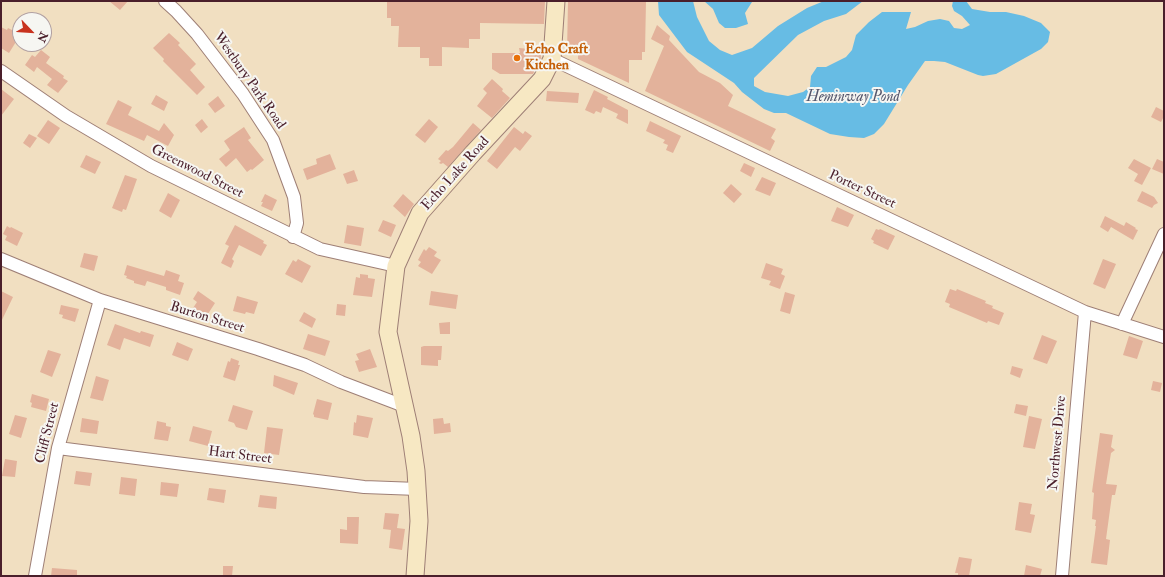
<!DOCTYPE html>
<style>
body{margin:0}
#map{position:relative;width:1165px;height:577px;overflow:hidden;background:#f1dfc1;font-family:"IM FELL Double Pica",serif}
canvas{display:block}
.frame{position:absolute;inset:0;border:2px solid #4a1f2b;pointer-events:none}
.north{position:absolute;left:12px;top:12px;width:40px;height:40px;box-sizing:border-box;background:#f6f6f2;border:1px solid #b1a0a2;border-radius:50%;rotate:115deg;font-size:11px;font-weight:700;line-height:16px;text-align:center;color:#4a1f2b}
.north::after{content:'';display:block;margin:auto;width:14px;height:18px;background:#c8321e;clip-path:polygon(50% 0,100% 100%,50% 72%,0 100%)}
</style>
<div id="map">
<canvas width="1165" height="577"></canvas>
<div class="frame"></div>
<div class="north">N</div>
</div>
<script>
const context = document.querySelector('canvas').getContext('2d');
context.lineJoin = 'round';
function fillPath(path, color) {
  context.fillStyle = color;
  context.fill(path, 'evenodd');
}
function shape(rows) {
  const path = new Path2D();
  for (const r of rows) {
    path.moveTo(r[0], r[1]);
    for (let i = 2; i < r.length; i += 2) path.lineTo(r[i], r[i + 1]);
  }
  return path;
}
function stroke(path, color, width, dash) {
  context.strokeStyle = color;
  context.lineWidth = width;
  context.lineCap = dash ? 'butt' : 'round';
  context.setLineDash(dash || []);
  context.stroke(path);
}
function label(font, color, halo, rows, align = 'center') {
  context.font = font + ' "IM FELL Double Pica",serif';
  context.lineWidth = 4;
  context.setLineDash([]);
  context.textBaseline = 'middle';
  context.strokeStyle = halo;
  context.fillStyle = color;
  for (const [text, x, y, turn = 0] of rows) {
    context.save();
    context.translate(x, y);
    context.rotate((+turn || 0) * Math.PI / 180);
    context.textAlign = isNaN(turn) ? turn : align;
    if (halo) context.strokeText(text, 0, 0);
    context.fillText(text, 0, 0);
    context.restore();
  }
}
fillPath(shape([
 [658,1,693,1,697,17,709,41,720,50,732,55,752,48,778,26,807,8,824,1,863,1,846,14,824,21,798,35,754,78,754,86,765,92,788,96,803,92,810,87,811,76,817,67,826,67,846,57,852,50,856,35,869,22,882,12,911,12,906,29,915,27,928,21,940,19,949,21,954,28,962,29,970,25,962,16,954,11,952,6,953,1,966,1,972,9,990,12,1006,12,1024,16,1041,23,1050,32,1048,42,1041,49,996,74,983,76,978,75,945,62,934,61,925,61,908,85,884,124,874,134,864,138,849,137,830,134,786,113,774,113,764,109,742,92,734,83,687,52,659,15],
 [704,1,758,1,752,2,745,13,748,24,736,28,725,28,719,23,713,9]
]), '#67bce4');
fillPath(shape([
 [109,1,128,1,120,10],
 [387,1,545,1,544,24,480,23,480,39,469,39,469,48,442,47,442,66,429,66,429,58,420,58,420,47,398,47,399,26,391,26,391,18,387,18],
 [568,1,646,1,645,52,642,52,642,60,629,60,629,83,578,59,578,53,567,53],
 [657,25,670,36,669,40,699,72,720,83,733,95,728,106,776,129,771,138,775,141,770,151,645,91,664,46,651,39],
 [1,27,7,30,8,28,16,32,15,35,19,37,9,53,1,48],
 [169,33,180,43,178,45,196,64,190,70,205,87,197,95,163,61,164,59,153,48],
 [519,48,530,49,530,52,541,52,541,58,539,63,534,63,534,72,533,74,500,74,492,69,492,53,520,53],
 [41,50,50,57,46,63,64,76,63,78,68,81,58,93,47,85,52,79,37,67,34,72,25,65,32,55,35,57],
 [492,79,503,89,502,91,510,98,492,118,477,106,487,93,483,89],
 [1,89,14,99,1,116],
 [594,90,608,97,607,99,628,110,628,124,616,118,618,114,603,107,601,113,596,111,594,114,585,110],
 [547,91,579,93,578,103,546,101],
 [156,95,168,102,164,111,151,104],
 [218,96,225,106,215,113,208,104],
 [118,100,132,107,128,115,159,131,164,123,174,135,168,146,147,135,144,141,106,124],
 [1156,107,1164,111,1164,116,1161,122,1151,117],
 [202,119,208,127,201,133,195,125],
 [429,119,438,127,425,143,415,135],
 [48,120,60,128,49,144,37,136],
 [650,121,681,136,673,153,666,150,668,145,663,143,665,140,646,131],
 [473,123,481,130,448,167,443,163,441,164,439,163,441,161,438,159,446,150,448,151,453,147],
 [244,127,251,138,248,140,264,160,252,170,251,169,247,172,236,158,226,167,219,159,230,150,224,141],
 [514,127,523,134,525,131,532,136,520,151,515,147,497,169,487,161],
 [29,134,37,138,30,148,23,143],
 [330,154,336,169,307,180,303,169,317,164,316,159],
 [86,155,101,162,95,174,80,167],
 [1134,159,1151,168,1142,185,1134,181,1138,174,1128,168],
 [1157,159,1164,162,1164,174,1152,169],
 [744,163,755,168,751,177,740,171],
 [354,170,358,181,347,184,343,174],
 [125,175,137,179,126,210,123,209,122,212,112,208],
 [762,177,776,183,770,196,755,190],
 [731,184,742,194,734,203,723,193],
 [1142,191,1154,197,1158,203,1154,205,1152,208,1137,201],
 [168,193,180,200,171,218,159,211],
 [265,194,277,200,272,211,261,206,263,202,261,202],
 [403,194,414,204,405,217,393,206],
 [837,207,854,215,848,227,831,221],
 [1105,216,1124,226,1126,222,1136,228,1135,229,1138,230,1133,240,1111,227,1108,232,1100,227],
 [383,220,396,225,391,237,378,231],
 [235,225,264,241,263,243,267,245,261,256,239,245,232,259,234,261,231,268,221,263,229,246,225,244],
 [347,225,364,228,361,246,344,243],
 [7,226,10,228,11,227,23,233,17,246,5,240,7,236,3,234],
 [876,229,879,230,880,229,895,236,888,250,873,243,874,241,871,239],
 [429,247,437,252,434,256,441,260,432,274,418,266,421,262,418,260,424,249,426,251],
 [84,253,98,256,94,271,80,267],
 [298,259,311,266,302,283,285,274,293,260,296,262],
 [1103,259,1116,264,1105,289,1093,284],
 [766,263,783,269,781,274,785,276,780,289,769,285,771,281,761,278],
 [127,265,164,276,166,270,180,275,178,281,184,283,180,295,166,290,166,287,147,281,145,286,134,283,134,281,126,278,127,276,124,275],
 [360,274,368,275,368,278,375,279,372,297,353,295,356,277,360,278],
 [950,289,956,291,957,289,986,301,985,303,993,306,992,308,1004,313,999,325,988,321,987,323,949,307,950,304,945,302],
 [1,291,13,297,1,322],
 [198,291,215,303,206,317,193,308,197,302,193,299],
 [431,291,458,295,456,309,429,305],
 [785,292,795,295,790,314,780,311],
 [237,296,258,302,254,314,246,312,245,314,233,311],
 [337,304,346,305,345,316,336,315],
 [61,305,79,309,75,322,62,318,63,315,59,314],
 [304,312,316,319,312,328,299,321],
 [450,322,450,334,440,334,439,323],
 [115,324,140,333,141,331,154,335,150,347,124,338,120,350,107,345],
 [308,334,330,341,325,356,303,349],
 [1042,335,1057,341,1047,364,1033,359],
 [1129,336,1143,341,1137,359,1123,355],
 [177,342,193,349,188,361,172,355],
 [424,346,442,346,441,360,438,360,438,366,421,365,421,347],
 [370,349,377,367,359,372,355,361,359,360,356,354],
 [48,350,61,354,52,377,40,372],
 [231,358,239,361,238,365,240,365,235,381,223,377,228,361,230,362],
 [1012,366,1023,369,1020,378,1010,374],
 [274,375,298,383,294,395,273,386],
 [96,376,109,380,103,401,90,398],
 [1153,381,1162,383,1160,392,1151,390],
 [32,394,49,399,46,411,31,407,32,403,30,402],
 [317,399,332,403,328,420,314,417,314,415,313,414],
 [1016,404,1028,406,1026,416,1014,413],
 [233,405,253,411,247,430,236,427,234,423,228,421],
 [15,415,27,418,21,438,9,434],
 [357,415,373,418,368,438,353,435,354,422,356,423],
 [1029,416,1042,419,1035,449,1023,447],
 [82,418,99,421,97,434,80,432],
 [443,418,444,424,450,423,451,432,434,434,433,419],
 [157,421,166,423,166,426,171,427,168,441,154,439],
 [193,426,212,431,208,446,189,441],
 [267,427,283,429,279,455,264,453],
 [1100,433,1113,435,1111,447,1115,450,1111,453,1106,484,1117,485,1115,495,1112,495,1106,539,1110,540,1107,565,1091,563,1096,526,1095,526,1096,520,1092,519,1094,493,1092,492],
 [5,459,17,461,15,477,2,476],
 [76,471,92,473,90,486,74,484],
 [121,477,137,479,135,496,119,494],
 [161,482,179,484,177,497,160,495],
 [209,488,226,490,224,503,207,500],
 [260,495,277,497,276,509,258,507],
 [1019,502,1032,504,1030,514,1035,515,1031,533,1015,530],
 [385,513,399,514,397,528,405,529,402,550,389,548,391,530,383,529],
 [347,517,359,517,358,544,340,543,340,529,347,530],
 [959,557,972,559,969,576,958,576,958,573,955,573],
 [1026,565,1042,569,1040,576,1024,576],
 [223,566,233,566,232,576,223,576],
 [52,568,77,570,77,576,51,576]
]), '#e3b29b');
const minor = shape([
 [165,1,176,11,197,34,243,94,273,140,294,197,297,223,293,237],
 [552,59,1085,312,1164,337],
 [1,71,66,116,151,166,320,249,396,266],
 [1,259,100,300,258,349,305,365,341,382,404,406],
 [1122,324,1164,234],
 [58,448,364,487,418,489],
 [35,576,58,448,100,300],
 [1062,576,1085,312]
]);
const secondary = shape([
 [415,576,419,521,416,471,411,436,388,332,396,266,420,213,473,153,542,79,552,59,556,1]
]);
stroke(minor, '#9e7f76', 14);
stroke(secondary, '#9e7f76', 19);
stroke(minor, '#fff', 12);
stroke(secondary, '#f7e8c3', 17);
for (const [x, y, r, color] of [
 [517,58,4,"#e8710a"]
]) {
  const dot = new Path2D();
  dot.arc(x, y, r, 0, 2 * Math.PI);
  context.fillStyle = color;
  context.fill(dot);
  stroke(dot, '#f6f6f2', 1.5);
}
label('bold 14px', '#c56008', '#f6f6f2', [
 ["Echo Craft",525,50],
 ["Kitchen",525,66]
], 'left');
label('14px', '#4a1f2b', '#f6f6f2', [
 ["Westbury Park Road",249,81,55],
 ["Greenwood Street",197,172,27],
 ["Echo Lake Road",456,174,-48],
 ["Porter Street",862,190,25],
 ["Burton Street",207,318,17],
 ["Cliff Street",48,433,-76],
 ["Northwest Drive",1058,443,-85],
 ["Hart Street",240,456,7]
]);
label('italic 15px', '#54566c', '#f6f6f2', [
 ["Heminway Pond",853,98]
]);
</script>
